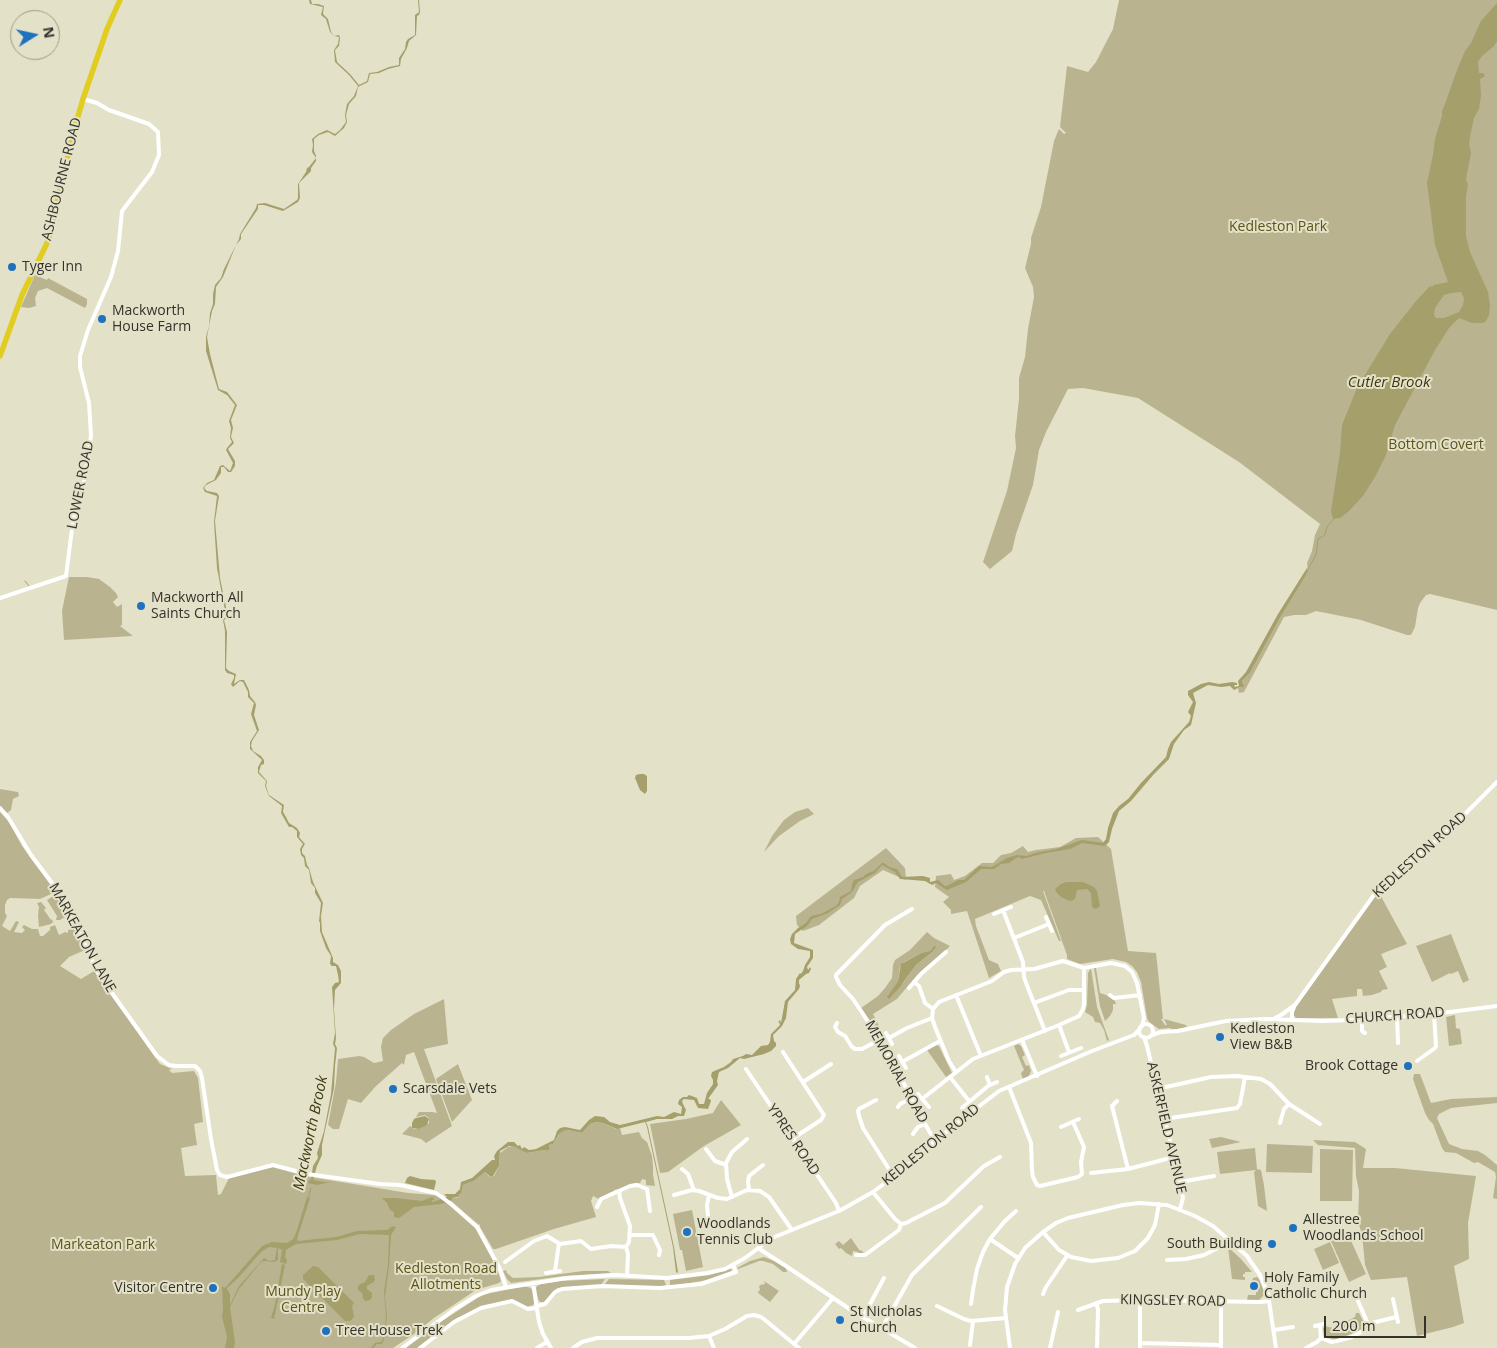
<!DOCTYPE html>
<style>
body{margin:0}
#map{position:relative;width:1497px;height:1348px;overflow:hidden;background:#e4e1c9;font-family:"Open Sans",sans-serif}
canvas{display:block}
.north{position:absolute;left:10px;top:10px;width:50px;height:50px;box-sizing:border-box;background:#e4e1c9;border:1px solid #9e9b89;border-radius:50%;rotate:80deg;font-size:14px;font-weight:700;line-height:20px;text-align:center;color:#34332a}
.north::after{content:'';display:block;margin:auto;width:18px;height:22px;background:#1e71bf;clip-path:polygon(50% 0,100% 100%,50% 72%,0 100%)}
.scale{position:absolute;left:1324px;top:1316px;width:102px;height:22px;box-sizing:border-box;border:2px solid #34332a;border-top:0;padding-left:6px;font-size:15px;line-height:18px;white-space:nowrap;color:#34332a;-webkit-text-stroke:4px #e4e1c9;paint-order:stroke}
</style>
<div id="map">
<canvas width="1497" height="1348"></canvas>
<div class="north">N</div>
<div class="scale">200 m</div>
</div>
<script>
const context = document.querySelector('canvas').getContext('2d');
context.lineJoin = 'round';
function fillPath(path, color) {
  context.fillStyle = color;
  context.fill(path, 'evenodd');
}
function shape(rows) {
  const path = new Path2D();
  for (const r of rows) {
    if (r.length === 3) {
      path.moveTo(r[0] + r[2], r[1]);
      path.arc(r[0], r[1], r[2], 0, 2 * Math.PI);
      continue;
    }
    path.moveTo(r[0], r[1]);
    for (let i = 2; i < r.length; i += 2) path.lineTo(r[i], r[i + 1]);
  }
  return path;
}
function stroke(path, color, width, dash) {
  context.strokeStyle = color;
  context.lineWidth = width;
  context.lineCap = dash ? 'butt' : 'round';
  context.setLineDash(dash || []);
  context.stroke(path);
}
function label(font, color, halo, rows, align = 'center') {
  context.font = font + ' "Open Sans",sans-serif';
  context.lineWidth = 4;
  context.setLineDash([]);
  context.textBaseline = 'middle';
  context.strokeStyle = halo;
  context.fillStyle = color;
  for (const [text, x, y, turn = 0] of rows) {
    context.save();
    context.translate(x, y);
    context.rotate((+turn || 0) * Math.PI / 180);
    context.textAlign = isNaN(turn) ? turn : align;
    if (halo) context.strokeText(text, 0, 0);
    context.fillText(text, 0, 0);
    context.restore();
  }
}
fillPath(shape([
 [1119,0,1497,0,1497,610,1430,594,1426,595,1420,603,1418,608,1415,627,1411,635,1407,635,1361,620,1316,611,1306,615,1294,615,1284,617,1244,692,1239,693,1238,688,1240,687,1242,687,1244,684,1242,681,1250,673,1280,618,1308,572,1307,563,1312,551,1315,535,1320,524,1239,462,1138,398,1083,388,1068,389,1046,432,1039,450,1033,485,1016,534,1012,551,990,569,983,562,1007,491,1016,448,1015,436,1019,399,1019,378,1025,357,1028,329,1034,297,1033,287,1025,268,1031,244,1031,238,1041,207,1054,141,1059,129,1064,134,1066,133,1060,127,1067,66,1088,72,1096,62,1113,29],
 [35,275,47,280,48,278,87,299,87,304,85,308,47,288,38,291,35,298,36,306,29,308,21,307],
 [69,577,87,577,99,579,110,587,116,593,118,597,113,602,117,607,122,604,122,625,120,626,133,636,64,640,62,611],
 [0,789,18,792,19,796,13,799,11,810,7,813,0,807],
 [808,808,814,814,800,821,779,836,764,852,772,836,784,820,795,812],
 [0,812,9,822,22,846,52,887,52,890,51,894,40,899,10,898,7,900,5,905,5,913,7,916,2,926,10,931,16,921,19,922,14,932,22,933,25,930,22,927,24,925,32,929,38,929,40,936,43,936,50,930,50,927,55,925,59,935,65,932,68,933,68,930,72,929,71,922,76,929,85,950,69,957,60,966,81,979,94,971,160,1064,172,1069,169,1070,172,1073,194,1071,198,1078,203,1122,194,1124,197,1145,181,1148,185,1176,216,1175,218,1195,221,1194,229,1178,273,1167,305,1176,408,1193,434,1195,440,1197,474,1226,479,1233,497,1268,501,1281,499,1283,476,1290,434,1318,414,1334,393,1348,0,1348],
 [1098,837,1111,849,1128,951,1156,953,1163,1019,1161,1019,1165,1025,1167,1025,1164,1019,1186,1025,1187,1027,1172,1030,1170,1028,1159,1029,1149,1022,1147,1018,1141,982,1137,972,1132,966,1126,962,1113,959,1080,964,1067,959,1067,955,1044,891,1043,891,1061,941,1059,941,1041,900,1030,896,975,919,976,926,989,960,998,964,1001,971,989,978,967,911,951,914,951,910,943,902,949,897,935,887,936,876,951,874,954,880,965,876,982,863,993,863,1001,855,1011,853,1023,846,1028,852,1036,850,1060,847,1076,838],
 [886,848,905,868,906,880,883,870,860,886,854,898,819,925,803,931,797,925,796,916],
 [1378,891,1407,944,1381,954,1387,967,1379,971,1388,989,1382,990,1381,992,1372,995,1363,996,1362,989,1357,989,1357,996,1332,999,1338,1018,1296,1018,1293,1014,1296,1007],
 [55,895,59,898,68,915,60,920,56,920,57,916,47,900],
 [41,902,46,908,44,910,51,920,52,919,53,922,51,924,39,927,38,915,39,907,37,903],
 [927,932,934,938,950,946,931,964,918,974,897,999,873,1014,882,1032,879,1033,861,1008,878,996,885,988,892,978,893,965,895,960,910,950],
 [934,946,931,953,916,965,904,982,888,997,898,981,900,967,904,962,921,953,930,951],
 [1451,934,1469,980,1463,983,1458,971,1451,974,1450,973,1432,982,1416,946],
 [1091,968,1097,1007,1109,1040,1107,1041,1104,1030,1100,1023,1095,1022,1093,1017,1085,1012,1087,1005,1088,973],
 [1094,968,1096,968,1100,993,1106,995,1115,1001,1116,1004,1113,1004,1113,1010,1110,1016,1105,1021,1100,1006],
 [444,999,448,1044,424,1049,452,1126,426,1143,421,1139,402,1134,410,1126,414,1129,419,1129,429,1123,429,1118,425,1115,416,1117,419,1112,432,1112,437,1113,414,1052,406,1055,404,1065,402,1063,376,1086,361,1103,348,1099,339,1129,333,1129,328,1125,336,1082,338,1059,359,1056,364,1057,374,1063,383,1061,381,1047,383,1038,391,1030,414,1014],
 [1455,1015,1456,1028,1460,1029,1462,1044,1449,1046,1446,1017],
 [1018,1044,1021,1046,1025,1055,1022,1057,1026,1066,1029,1065,1031,1071,1029,1076,1023,1079,1021,1073,1024,1070,1014,1046],
 [936,1045,939,1046,952,1073,946,1077,927,1050],
 [458,1064,472,1100,452,1122,436,1079],
 [1414,1074,1420,1074,1431,1103,1451,1099,1497,1097,1497,1103,1451,1108,1439,1114,1437,1118,1449,1144,1462,1149,1478,1151,1485,1155,1497,1165,1497,1199,1493,1198,1496,1177,1495,1172,1478,1162,1474,1163,1456,1153,1445,1152,1442,1148,1433,1124,1429,1120,1425,1113,1413,1079],
 [721,1100,741,1125,704,1146,668,1172,660,1173,650,1124,686,1119,713,1113],
 [596,1122,603,1123,616,1129,620,1128,622,1135,639,1132,642,1138,647,1142,652,1156,653,1166,653,1174,655,1186,646,1185,646,1180,642,1179,640,1183,634,1183,628,1187,614,1190,614,1191,609,1193,599,1199,593,1196,591,1201,596,1217,554,1229,496,1249,493,1249,480,1227,480,1224,479,1225,451,1201,452,1198,457,1198,460,1195,463,1185,474,1181,485,1172,490,1177,494,1176,499,1166,500,1153,508,1147,516,1146,527,1153,545,1150,547,1151,550,1149,549,1145,553,1144,561,1131,568,1130,582,1133,590,1124],
 [1221,1137,1241,1142,1212,1148,1209,1139],
 [1313,1140,1355,1142,1366,1149,1363,1168,1395,1168,1476,1176,1468,1223,1469,1259,1454,1266,1464,1323,1453,1327,1417,1336,1407,1277,1371,1280,1365,1265,1362,1234,1358,1222,1359,1191,1356,1176,1355,1148,1318,1145],
 [1267,1144,1313,1146,1312,1173,1266,1172],
 [1255,1148,1257,1169,1261,1170,1264,1185,1267,1211,1258,1206,1254,1172,1256,1170,1220,1174,1217,1152],
 [1320,1149,1353,1150,1352,1201,1320,1201],
 [692,1210,703,1267,686,1271,682,1250,680,1250,673,1214],
 [1348,1234,1366,1274,1349,1282,1331,1241],
 [851,1238,860,1251,861,1250,864,1253,859,1254,858,1252,853,1251,852,1256,846,1253,841,1248,839,1249,835,1244,839,1241,843,1245],
 [1330,1242,1339,1263,1323,1270,1314,1249],
 [1228,1247,1241,1259,1252,1272,1245,1272,1245,1274,1243,1274,1243,1277,1245,1277,1245,1280,1232,1279],
 [764,1257,774,1261,786,1268,787,1272,783,1272,773,1264,763,1261,759,1261,738,1269,737,1268,750,1261],
 [730,1269,732,1270,731,1271,707,1280,672,1286,670,1285,670,1280,710,1275],
 [506,1270,507,1273,513,1278,539,1277,583,1271,608,1271,611,1273,564,1276,511,1283,507,1279,503,1271],
 [1257,1277,1259,1279,1265,1294,1259,1300,1247,1300,1248,1295,1256,1295,1256,1292,1258,1292,1258,1281,1252,1281,1253,1278],
 [605,1279,601,1285,557,1288,544,1302,540,1302,538,1299,536,1288,537,1286,541,1284,560,1281],
 [609,1279,664,1280,666,1285,663,1287,604,1285],
 [764,1281,779,1291,770,1302,758,1293,760,1289,759,1287,760,1285,765,1284],
 [524,1286,528,1287,532,1289,535,1302,533,1305,526,1307,515,1301,498,1303,457,1318,417,1348,406,1348,436,1325,482,1295],
 [1356,1313,1359,1313,1364,1323,1363,1328,1359,1331,1335,1340,1324,1336,1323,1329,1325,1326,1333,1328,1355,1317]
]), '#b9b48f');
fillPath(shape([
 [309,0,311,0,312,4,318,4,324,6,323,14,328,19,331,32,334,36,339,35,340,38,339,46,335,50,337,62,350,74,359,85,367,81,369,73,377,72,389,67,399,65,399,58,405,49,406,42,408,39,415,35,415,15,419,12,418,0,419,0,420,12,419,15,417,16,416,35,409,41,407,48,401,59,400,66,388,69,379,73,370,74,368,82,358,87,356,96,349,104,346,115,347,122,344,128,335,136,328,132,319,135,314,139,314,151,316,156,316,161,311,168,311,171,299,183,300,198,298,202,283,211,264,205,258,205,258,209,241,234,241,239,236,245,223,277,216,287,215,304,212,311,207,337,210,354,219,389,227,392,237,405,231,420,233,428,231,437,234,443,228,449,235,461,235,466,231,472,228,472,224,467,221,467,221,473,216,480,206,485,204,488,207,491,217,493,219,496,215,521,220,578,228,617,224,620,227,632,226,668,229,671,236,674,234,684,240,680,244,680,249,690,250,696,255,702,256,705,254,715,259,730,252,741,251,746,253,751,261,756,264,760,264,764,261,765,259,772,267,781,266,786,269,795,284,805,283,812,286,817,289,823,297,828,300,833,299,837,305,844,302,849,302,853,305,856,307,865,309,868,313,882,323,903,321,916,322,932,333,958,333,962,338,965,341,971,341,983,335,990,334,1009,336,1038,335,1044,337,1048,335,1066,334,1088,322,1145,322,1155,317,1166,313,1180,332,1183,326,1183,317,1185,308,1183,309,1180,311,1180,313,1166,318,1158,317,1153,324,1131,331,1094,335,1048,333,1044,335,1033,332,987,335,983,339,982,338,975,336,966,332,966,330,964,331,956,326,948,320,931,320,923,319,921,321,903,315,893,315,888,311,883,309,870,305,866,304,858,301,855,300,849,303,844,297,837,297,831,292,827,289,827,281,813,282,806,269,796,265,786,266,781,258,773,258,767,262,760,250,749,250,742,257,731,251,714,254,703,248,697,248,692,243,682,240,681,233,687,231,684,234,678,234,675,227,673,225,670,225,631,223,620,226,616,217,568,214,522,217,496,205,492,203,488,207,483,214,480,220,466,223,465,230,471,233,463,226,450,227,448,232,442,230,438,231,428,229,421,235,405,227,395,218,390,206,351,206,337,209,326,210,313,213,304,213,294,215,285,221,278,224,269,239,239,240,234,256,208,257,204,265,203,284,209,297,200,298,198,298,184,306,172,307,168,309,167,316,158,312,152,313,145,312,139,318,134,327,130,335,134,340,130,346,122,345,115,347,104,354,96,358,86,349,75,335,62,334,50,338,44,339,37,334,36,330,32,326,19,321,15,323,7,310,4],
 [1497,3,1497,41,1494,46,1482,56,1478,62,1479,73,1483,73,1485,76,1480,79,1481,96,1479,109,1474,118,1471,132,1469,144,1471,153,1466,179,1468,185,1466,196,1466,236,1470,252,1488,292,1490,305,1489,315,1486,321,1483,323,1472,323,1459,318,1449,328,1435,350,1395,425,1386,455,1375,477,1363,496,1348,512,1340,518,1333,519,1331,511,1340,453,1342,425,1357,388,1390,334,1416,301,1430,286,1432,287,1434,285,1448,282,1435,245,1427,183,1433,155,1435,139,1442,116,1442,111,1445,104,1457,70,1465,51,1471,43,1481,21],
 [1461,292,1464,298,1463,305,1459,312,1444,318,1436,318,1434,315,1435,308,1444,295,1451,293],
 [1307,568,1308,572,1302,582,1280,618,1250,673,1242,681,1244,685,1243,687,1240,687,1234,690,1230,686,1221,687,1208,685,1193,693,1196,703,1191,725,1184,730,1174,744,1169,759,1154,774,1131,801,1119,811,1112,829,1109,842,1105,846,1082,843,1070,849,1046,853,1022,859,1019,857,1016,858,1009,863,1001,864,994,869,981,869,966,882,947,890,936,883,932,885,925,881,900,879,895,872,882,865,875,873,858,882,852,892,842,899,840,905,828,913,812,919,807,926,795,934,794,943,813,950,813,958,807,967,808,970,810,967,811,969,809,973,806,974,799,980,799,983,800,986,799,989,788,1002,786,1018,782,1026,773,1035,774,1041,776,1043,776,1046,771,1051,764,1054,744,1059,740,1058,728,1068,719,1072,717,1081,718,1085,708,1099,710,1099,711,1101,708,1109,698,1108,694,1100,684,1099,682,1101,683,1104,686,1110,684,1116,678,1116,672,1119,657,1119,646,1122,648,1127,654,1155,674,1247,678,1273,676,1272,673,1247,647,1127,645,1122,617,1129,603,1123,596,1122,590,1124,582,1133,568,1130,563,1131,559,1134,553,1144,549,1145,550,1149,547,1151,545,1150,527,1153,517,1148,517,1147,509,1146,500,1151,499,1166,493,1176,491,1177,485,1172,474,1181,463,1185,461,1193,458,1197,452,1198,452,1200,441,1204,414,1207,399,1218,394,1217,394,1212,390,1210,387,1203,382,1198,396,1198,422,1201,432,1197,435,1199,431,1201,433,1202,447,1197,444,1194,455,1194,460,1189,461,1182,472,1178,492,1160,495,1160,494,1156,497,1151,508,1142,514,1142,518,1146,520,1145,522,1149,524,1147,529,1150,536,1149,554,1140,557,1131,560,1128,565,1127,580,1130,589,1120,595,1116,604,1117,610,1122,620,1125,657,1116,664,1117,674,1112,681,1114,682,1107,678,1104,679,1100,683,1097,687,1097,689,1095,697,1098,699,1104,704,1104,707,1093,713,1084,713,1080,711,1076,712,1072,724,1067,731,1062,733,1059,743,1056,746,1054,752,1055,761,1046,768,1045,770,1042,771,1034,780,1025,779,1022,778,1022,780,1020,781,1023,785,1001,795,990,796,979,800,973,801,974,803,971,805,965,810,957,810,951,798,949,791,944,790,939,792,934,798,928,806,923,811,916,821,914,836,906,839,902,840,897,851,891,852,884,854,880,863,877,866,874,874,871,882,863,884,863,889,867,897,869,902,877,923,876,930,878,930,882,938,880,945,886,947,886,958,880,964,880,979,866,992,867,1007,858,1017,855,1027,856,1035,853,1056,849,1082,840,1103,843,1106,839,1108,828,1113,813,1119,806,1128,799,1141,783,1166,757,1168,749,1171,742,1189,722,1191,716,1188,712,1193,702,1188,695,1188,691,1201,684,1209,682,1219,684,1232,682,1237,683,1237,685,1234,685,1235,687,1239,686,1238,681,1246,672,1278,614],
 [640,774,644,774,647,776,647,791,645,794,640,790,635,778,636,775],
 [1066,882,1083,882,1094,887,1097,891,1100,906,1096,909,1092,907,1091,893,1087,889,1077,890,1075,899,1073,900,1070,901,1061,897,1057,893,1055,889,1061,884],
 [934,946,936,947,931,953,916,965,900,987,889,999,887,997,898,981,901,964,921,953,930,951],
 [425,1116,429,1119,427,1125,419,1129,412,1128,412,1123,414,1119,416,1118],
 [410,1176,421,1179,435,1180,436,1182,434,1190,405,1183,407,1178],
 [307,1197,310,1198,297,1239,298,1241,336,1237,357,1231,386,1230,389,1229,392,1226,396,1227,391,1235,389,1267,385,1296,387,1316,384,1339,382,1344,377,1344,373,1348,371,1348,375,1343,381,1342,384,1337,386,1315,384,1292,388,1265,389,1235,360,1234,337,1240,296,1244,286,1250,285,1257,287,1260,286,1264,280,1262,282,1250,278,1248,278,1260,274,1262,264,1261,261,1262,239,1289,230,1307,235,1342,234,1348,225,1348,227,1337,222,1317,223,1309,222,1286,225,1288,262,1246,272,1242,287,1243,293,1239,296,1233],
 [269,1247,277,1248,275,1260,269,1261,264,1258,239,1286,231,1303,230,1304,230,1294,227,1289,227,1288,240,1276,261,1252],
 [282,1264,285,1265,274,1319,271,1318,275,1304],
 [313,1266,318,1267,354,1303,352,1306,354,1317,350,1321,345,1321,303,1279,303,1275],
 [369,1275,374,1275,375,1279,374,1282,367,1286,367,1289,372,1293,372,1297,370,1300,366,1301,363,1299,362,1293,358,1290,358,1286,360,1284,365,1282]
]), '#a59f6c');
stroke(shape([
 [1307,571,1316,555,1318,539,1325,535,1327,527,1335,517],
 [25,581,29,586],
 [308,1199,311,1188]
]), '#a59f6c', 1);
stroke(shape([
 [0,598,66,576,73,521,85,477,91,435,89,403,80,367,80,356,88,330,111,277,118,251,122,211,152,172,159,155,158,132,149,124,109,110,97,103,83,99],
 [0,808,8,817,31,855,58,891,76,925,99,975,157,1056,169,1065,176,1066,195,1066,200,1071,202,1078,211,1139,217,1170,220,1175,227,1177,273,1165,307,1174,380,1184,400,1185,436,1193,451,1204,477,1227,500,1269,506,1287],
 [912,909,885,925,836,975,836,977,840,985,853,999,863,1014,890,1057,925,1124,935,1141],
 [1003,910,1023,962,1024,977,1026,983,1045,1031],
 [994,914,1011,907],
 [1046,917,1052,931],
 [1014,938,1049,924],
 [914,982,919,986,925,1003,933,1009],
 [909,988,922,973,946,952],
 [956,995,981,1056],
 [1110,995,1114,998,1140,995],
 [1034,1003,1069,990,1084,990],
 [1397,1016,1398,1043],
 [1275,1018,1281,1015,1295,1005,1379,888,1451,828,1497,782],
 [1362,1019,1362,1031,1365,1033],
 [1292,1020,1292,1012,1294,1007],
 [837,1023,835,1027,838,1032,845,1036,852,1047,855,1049,862,1049,879,1040],
 [1146,1031,7],
 [1059,1025,1069,1052],
 [886,1033,892,1044],
 [1152,1035,1161,1032,1178,1031,1226,1021,1265,1019,1322,1021,1353,1020,1434,1014,1497,1006],
 [1144,1037,1147,1046,1180,1182,1183,1198,1180,1209],
 [889,1038,907,1028,932,1018],
 [1022,1040,1037,1076],
 [783,1052,824,1115,821,1120,792,1139],
 [899,1056,906,1068],
 [1061,1056,1081,1048],
 [1417,1061,1435,1048,1436,1046,1434,1014],
 [902,1062,940,1041],
 [746,1069,836,1203,839,1211],
 [956,1072,949,1061,935,1027,932,1018,933,1009,939,1002,992,981,1004,972,1011,970,1034,969,1063,961,1084,968,1111,963,1125,966,1132,972,1137,983,1144,1018,1142,1026],
 [950,1077,969,1101],
 [987,1077,990,1085],
 [803,1082,831,1064],
 [1009,1087,1031,1143,1032,1171,1033,1177,1037,1185,1040,1186,1078,1177,1082,1174,1081,1162,1084,1147,1073,1122],
 [1157,1089,1211,1077,1237,1076,1261,1079,1270,1084,1289,1104,1320,1124],
 [918,1094,929,1107],
 [922,1099,973,1059,1059,1025,1079,1016,1083,1009,1084,1003,1084,968],
 [876,1100,859,1109,858,1111,859,1116,863,1128,894,1177],
 [1117,1101,1112,1106,1128,1169],
 [898,1107,900,1104,912,1098],
 [962,1108,988,1086,997,1082],
 [1164,1119,1237,1108,1240,1104,1245,1077],
 [1280,1123,1284,1109,1289,1104],
 [1061,1127,1079,1119],
 [913,1134,918,1127,925,1124],
 [706,1149,715,1161,726,1165],
 [682,1169,688,1174,694,1190],
 [1091,1173,1128,1169,1174,1157],
 [1180,1182,1214,1176],
 [749,1190,748,1182,749,1176,763,1165],
 [619,1191,620,1198,630,1226,629,1242,626,1247],
 [873,1192,895,1219,901,1224,906,1223,945,1203,984,1166,1000,1157],
 [674,1195,692,1190,699,1191,718,1198,727,1199,747,1190,760,1191,769,1197,792,1230],
 [709,1195,707,1205,708,1217,711,1224],
 [732,1197,727,1179,726,1163,732,1152,747,1139],
 [597,1207,601,1199,630,1186,637,1185,647,1189,650,1211],
 [1016,1211,1005,1221,990,1239,1018,1258],
 [1043,1232,1059,1250,1071,1257,1091,1261,1118,1258,1135,1251,1148,1238,1155,1225,1159,1204],
 [630,1235,653,1235,660,1250,659,1255],
 [758,1248,786,1266,851,1310,915,1348],
 [856,1255,865,1255,899,1230,901,1224],
 [1167,1260,1186,1259,1204,1255,1216,1249,1226,1238],
 [505,1262,534,1241,547,1236,560,1244,581,1241,591,1249,611,1246,626,1247,628,1254,627,1276],
 [555,1271,559,1243],
 [546,1273,560,1271],
 [533,1283,539,1322,543,1334,551,1348],
 [1043,1294,1046,1287,1067,1256],
 [1393,1299,1398,1322],
 [1096,1303,1098,1309,1097,1348],
 [971,1304,973,1290,977,1269,983,1252,990,1239],
 [537,1306,545,1304,555,1292,562,1289,602,1286,660,1288,701,1284,736,1272,733,1265],
 [937,1306,964,1319,971,1321,1006,1318],
 [1078,1310,1103,1301,1140,1300,1261,1302,1269,1301],
 [863,1317,884,1278],
 [1368,1324,1396,1317],
 [1315,1326,1323,1324],
 [882,1328,912,1275,981,1207],
 [1274,1330,1293,1327],
 [709,1336,714,1348],
 [1321,1338,1331,1342,1337,1341,1352,1337,1366,1329,1368,1324,1358,1301],
 [1140,1343,1221,1345],
 [794,1344,833,1298],
 [970,1345,973,1321],
 [402,1348,455,1309,476,1296,491,1290,567,1278,615,1275,667,1278,707,1273,725,1269,745,1258,772,1238,839,1211,873,1192,901,1171,935,1141,960,1121,999,1091,1092,1051,1134,1035,1140,1029],
 [420,1348,454,1322,481,1308,512,1301,528,1309,537,1308],
 [537,1348,547,1342],
 [573,1348,582,1342,597,1338,689,1338,709,1336,725,1329,747,1316,754,1315,761,1317,765,1320,799,1348],
 [1010,1348,1005,1310,1007,1287,1015,1264,1025,1248,1043,1232,1056,1223,1068,1218,1123,1205,1139,1203,1167,1205,1195,1216,1213,1226,1247,1256,1260,1275,1268,1294,1276,1348],
 [1050,1348,1058,1312],
 [1140,1348,1140,1300],
 [1221,1348,1221,1301],
 [1306,1348,1317,1342,1321,1338,1320,1325]
]), '#fff', 4);
stroke(shape([
 [0,356,22,295,48,241,74,130,83,99,107,29,120,0]
]), '#e1cc22', 5.5);
for (const [x, y, r, color] of [
 [12,267,5,"#1e71bf"],
 [102,319,5,"#1e71bf"],
 [141,606,5,"#1e71bf"],
 [1220,1037,5,"#1e71bf"],
 [1408,1066,5,"#1e71bf"],
 [393,1089,5,"#1e71bf"],
 [1293,1228,5,"#1e71bf"],
 [687,1232,5,"#1e71bf"],
 [1272,1244,5,"#1e71bf"],
 [1254,1286,5,"#1e71bf"],
 [213,1288,5,"#1e71bf"],
 [840,1320,5,"#1e71bf"],
 [326,1331,5,"#1e71bf"]
]) {
  const dot = new Path2D();
  dot.arc(x, y, r, 0, 2 * Math.PI);
  context.fillStyle = color;
  context.fill(dot);
  stroke(dot, '#e4e1c9', 2);
}
label('14px', '#34332a', '#e4e1c9', [
 ["ASHBOURNE ROAD",62,179,-76],
 ["LOWER ROAD",81,485,-79],
 ["KEDLESTON ROAD",1420,855,-42],
 ["MARKEATON LANE",82,938,61],
 ["CHURCH ROAD",1395,1016,-4],
 ["MEMORIAL ROAD",896,1072,61],
 ["ASKERFIELD AVENUE",1166,1128,77],
 ["YPRES ROAD",793,1140,56],
 ["KEDLESTON ROAD",931,1145,-39],
 ["KINGSLEY ROAD",1173,1301,1]
]);
label('14px', '#5c5418', '#e4e1c9', [
 ["Kedleston Park",1278,227],
 ["Bottom Covert",1436,445],
 ["Markeaton Park",103,1245],
 ["Kedleston Road",446,1269],
 ["Allotments",446,1285],
 ["Mundy Play",303,1292],
 ["Centre",303,1308]
]);
label('14px', '#34332a', '#e4e1c9', [
 ["Tyger Inn",22,267],
 ["Mackworth",112,311],
 ["House Farm",112,327],
 ["Mackworth All",151,598],
 ["Saints Church",151,614],
 ["Kedleston",1230,1029],
 ["View B&B",1230,1045],
 ["Brook Cottage",1398,1066,"right"],
 ["Scarsdale Vets",403,1089],
 ["Allestree",1303,1220],
 ["Woodlands School",1303,1236],
 ["Woodlands",697,1224],
 ["Tennis Club",697,1240],
 ["South Building",1262,1244,"right"],
 ["Holy Family",1264,1278],
 ["Catholic Church",1264,1294],
 ["Visitor Centre",203,1288,"right"],
 ["St Nicholas",850,1312],
 ["Church",850,1328],
 ["Tree House Trek",336,1331]
], 'left');
label('italic 15px', '#3e380f', '#e4e1c9', [
 ["Cutler Brook",1389,383],
 ["Mackworth Brook",311,1133,-78]
]);
</script>
